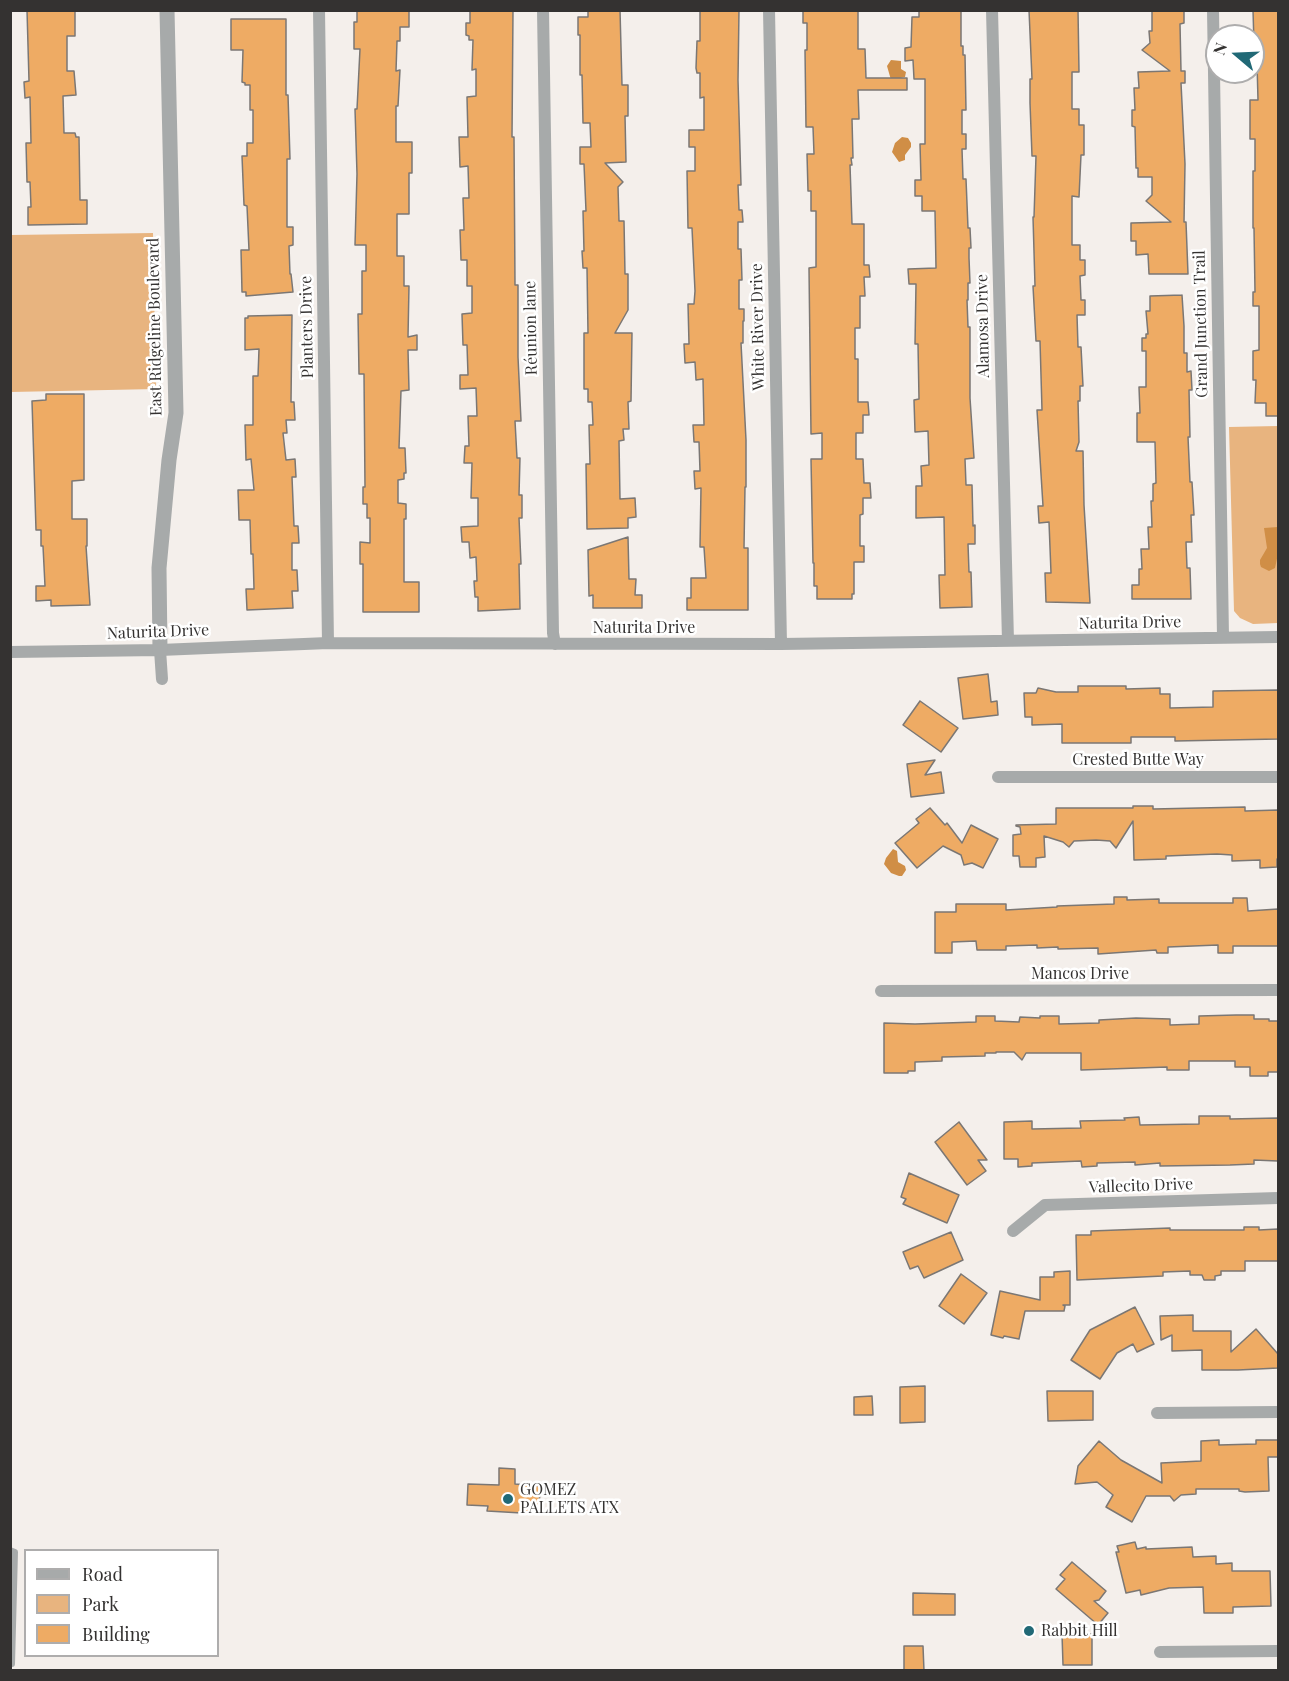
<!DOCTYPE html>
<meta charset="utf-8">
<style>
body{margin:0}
#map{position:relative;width:1289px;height:1681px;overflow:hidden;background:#f4efeb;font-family:"Playfair Display",serif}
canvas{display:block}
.frame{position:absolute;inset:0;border:12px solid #343231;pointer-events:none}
.legend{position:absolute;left:24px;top:1549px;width:195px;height:108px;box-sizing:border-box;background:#fff;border:2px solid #aeadad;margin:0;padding:8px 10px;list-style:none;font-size:18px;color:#343231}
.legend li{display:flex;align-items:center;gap:12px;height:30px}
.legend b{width:30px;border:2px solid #aeadad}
.north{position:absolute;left:1205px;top:24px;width:60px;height:60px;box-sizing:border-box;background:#fff;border:2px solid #aeadad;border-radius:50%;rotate:289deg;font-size:16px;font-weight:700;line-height:24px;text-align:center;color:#343231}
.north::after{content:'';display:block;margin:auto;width:21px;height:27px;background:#216976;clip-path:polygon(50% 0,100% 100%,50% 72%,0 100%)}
</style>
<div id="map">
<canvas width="1289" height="1681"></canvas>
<div class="frame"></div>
<ul class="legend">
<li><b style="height:8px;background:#a7aaaa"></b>Road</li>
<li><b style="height:16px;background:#e8b47f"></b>Park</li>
<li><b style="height:16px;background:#eeab64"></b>Building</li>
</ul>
<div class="north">N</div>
</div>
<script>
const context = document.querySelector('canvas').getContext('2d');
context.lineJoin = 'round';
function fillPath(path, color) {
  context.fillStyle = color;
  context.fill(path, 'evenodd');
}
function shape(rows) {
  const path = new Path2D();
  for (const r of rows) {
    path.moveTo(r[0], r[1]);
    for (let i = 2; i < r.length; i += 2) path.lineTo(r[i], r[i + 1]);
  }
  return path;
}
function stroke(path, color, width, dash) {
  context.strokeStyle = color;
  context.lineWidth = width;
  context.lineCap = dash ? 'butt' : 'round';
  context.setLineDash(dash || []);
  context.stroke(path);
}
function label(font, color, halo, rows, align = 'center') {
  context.font = font + ' "Playfair Display",serif';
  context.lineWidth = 5;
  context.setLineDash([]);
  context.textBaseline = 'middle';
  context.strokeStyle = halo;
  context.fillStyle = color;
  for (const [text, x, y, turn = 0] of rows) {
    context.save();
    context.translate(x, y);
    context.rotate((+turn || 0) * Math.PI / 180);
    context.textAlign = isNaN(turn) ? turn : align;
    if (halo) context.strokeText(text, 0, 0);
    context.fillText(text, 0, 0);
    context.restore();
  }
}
fillPath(shape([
 [153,233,156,389,11,392,11,235],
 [1278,426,1278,623,1253,624,1240,618,1234,611,1229,427]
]), '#e8b47f');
fillPath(shape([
 [891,60,901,61,901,69,906,72,905,77,891,80,887,66],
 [902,137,908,138,911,143,911,147,905,155,905,160,899,162,892,152,895,143],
 [1278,527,1278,554,1275,568,1269,571,1261,567,1260,564,1260,560,1267,548,1264,528],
 [893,849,897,851,898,862,905,866,906,870,902,876,899,876,891,873,884,864,886,858]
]), '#d08e46');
const building = shape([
 [27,10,75,10,75,36,67,36,67,71,74,71,76,95,63,96,64,133,75,133,76,137,79,137,80,200,87,200,87,224,28,225,28,207,31,207,30,182,27,182,26,143,31,143,30,97,25,98,24,82,29,81,27,10],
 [357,10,409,10,409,27,400,27,400,41,397,41,396,71,400,70,398,106,396,106,396,142,412,142,412,173,409,173,409,214,397,214,397,256,404,256,404,286,409,286,408,337,417,335,417,350,408,350,409,390,401,391,399,448,405,448,406,473,404,473,404,479,398,480,398,503,406,504,406,519,404,519,404,582,419,582,419,612,363,612,363,564,360,564,360,542,370,543,370,518,367,518,367,504,363,504,363,487,365,487,364,374,359,374,358,314,362,314,362,271,366,271,366,245,355,245,357,174,355,109,357,109,360,49,354,49,354,22,357,22,357,10],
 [470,10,513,10,512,137,514,137,515,285,518,285,518,357,521,421,515,421,517,458,520,458,519,495,522,495,522,518,519,518,521,564,519,564,520,609,478,611,478,597,475,597,474,581,477,581,476,557,470,558,469,542,462,542,461,527,478,526,478,498,471,498,472,463,464,463,465,446,469,446,468,416,477,416,476,388,460,389,460,375,468,375,467,345,463,345,462,314,472,313,472,286,467,286,467,260,461,260,460,230,464,230,463,198,469,198,468,166,460,167,459,137,468,137,467,97,476,96,476,69,472,70,473,40,469,40,469,36,466,35,466,23,470,23,470,10],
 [588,10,620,10,622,85,628,85,628,116,625,116,626,162,605,163,623,182,618,187,619,221,624,221,625,274,628,274,628,310,615,333,632,333,631,401,628,402,629,429,623,429,624,440,619,441,620,499,635,498,636,517,628,518,628,528,587,529,586,464,590,464,589,425,593,425,592,402,588,402,588,389,584,389,584,333,588,333,587,268,583,268,582,251,584,251,583,211,586,211,584,164,580,164,580,147,591,147,590,123,583,123,582,75,580,75,580,35,578,35,578,17,588,17,588,10],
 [700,10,739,10,738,80,741,185,738,185,739,210,742,210,743,222,738,222,738,249,741,249,742,280,739,280,739,309,744,309,744,321,743,321,743,343,741,343,746,440,746,487,745,487,744,548,748,548,748,610,687,610,687,598,691,598,691,578,706,578,704,547,700,547,701,488,695,489,694,471,700,471,699,442,694,442,693,425,704,425,703,379,696,380,695,362,685,363,684,344,689,344,688,304,694,304,695,291,692,228,688,228,687,171,695,171,695,147,689,147,689,130,704,130,704,97,700,98,700,73,697,73,696,68,697,41,700,41,700,10],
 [858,10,858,49,865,49,866,78,907,78,907,90,858,90,859,119,852,119,853,158,851,158,852,165,850,165,852,224,864,224,864,265,869,265,870,277,864,277,865,296,860,296,860,328,855,328,855,359,858,359,858,402,868,402,869,415,863,415,863,433,856,433,856,459,863,459,864,483,870,483,871,498,863,498,863,514,860,515,860,546,864,546,864,562,854,562,854,594,852,594,852,599,817,599,817,586,814,586,814,563,813,563,811,459,822,459,822,433,811,434,809,268,816,267,816,211,811,211,811,191,808,191,807,154,814,154,813,127,806,127,805,50,807,50,807,23,803,23,803,11,858,10],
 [919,10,961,10,961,46,963,46,963,55,965,55,966,110,962,110,962,134,966,134,966,149,962,149,963,179,966,179,968,228,970,228,971,248,969,248,969,258,970,283,968,283,968,300,967,300,968,327,970,327,970,398,974,458,965,459,966,485,972,485,973,526,975,525,975,544,968,544,969,572,971,572,972,607,940,608,939,575,945,575,944,517,916,518,916,486,922,486,921,466,929,465,928,431,915,432,914,400,919,399,918,344,915,344,916,284,909,284,908,269,936,268,935,211,922,211,922,196,915,196,915,180,921,180,920,144,925,144,925,79,914,79,913,60,905,61,905,48,911,47,912,17,919,17,919,10],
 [1029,10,1078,10,1079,72,1072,72,1072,109,1079,109,1079,125,1084,125,1084,155,1081,155,1079,197,1072,196,1072,245,1080,245,1080,260,1085,260,1085,275,1080,276,1081,300,1085,300,1085,315,1077,315,1078,347,1081,347,1083,386,1080,386,1080,401,1078,401,1079,442,1076,451,1083,451,1084,505,1090,603,1046,602,1045,573,1051,573,1049,522,1039,523,1038,506,1043,506,1037,410,1042,410,1040,341,1036,341,1033,286,1035,286,1033,217,1034,217,1036,156,1032,156,1030,103,1030,79,1032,79,1029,10],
 [1152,10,1184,10,1184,23,1180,24,1181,71,1185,71,1185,83,1181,83,1185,164,1184,222,1186,222,1188,274,1149,274,1148,254,1136,255,1136,241,1131,241,1131,223,1171,222,1146,201,1152,195,1152,177,1138,177,1138,168,1136,168,1135,127,1132,126,1132,110,1135,110,1134,88,1139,88,1138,72,1170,71,1142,50,1150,43,1149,31,1152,31,1152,10],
 [1253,10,1278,10,1278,416,1266,416,1266,403,1255,403,1256,380,1253,380,1253,351,1259,350,1259,306,1253,306,1253,292,1255,292,1254,228,1253,228,1253,171,1255,171,1255,139,1250,139,1250,100,1258,100,1257,63,1253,63,1254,44,1253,10],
 [231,19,286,19,286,95,288,95,290,159,287,159,287,227,293,227,293,245,289,246,290,274,291,274,293,292,246,296,246,292,242,292,241,250,249,250,247,206,244,205,242,156,247,156,247,143,253,143,253,110,250,110,250,85,245,85,245,83,242,82,243,50,231,50,231,19],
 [1182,295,1184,326,1184,353,1187,353,1187,372,1191,371,1192,390,1189,390,1190,437,1188,437,1190,482,1192,482,1194,515,1191,515,1192,542,1186,542,1187,568,1190,568,1191,599,1132,599,1132,585,1139,585,1139,569,1142,569,1141,549,1149,549,1148,527,1152,527,1151,501,1153,501,1153,484,1156,483,1155,442,1137,442,1137,413,1140,413,1139,387,1146,387,1146,351,1142,351,1142,338,1146,338,1146,334,1148,334,1146,311,1150,311,1150,296,1182,295],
 [292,315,291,402,294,402,295,420,286,420,287,433,283,433,286,460,295,459,296,477,292,477,294,526,298,526,299,543,292,543,292,570,297,570,298,591,292,591,293,608,247,610,246,589,254,589,253,554,251,554,250,520,239,520,238,490,254,490,251,459,246,460,245,425,253,425,253,376,258,376,259,349,245,350,245,318,248,318,248,316,292,315],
 [46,394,84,394,84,480,72,481,72,519,87,519,87,546,86,546,90,605,51,606,51,600,36,601,36,586,45,586,43,546,41,546,41,530,36,530,32,401,46,400,46,394],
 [628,537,629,579,636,579,635,595,642,595,642,608,593,608,593,595,589,596,588,550,628,537],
 [988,674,991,702,997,701,998,715,963,719,958,678,988,674],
 [1078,686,1126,686,1126,689,1160,688,1160,694,1170,694,1170,708,1213,707,1213,691,1278,690,1278,739,1175,741,1175,737,1131,737,1131,743,1062,743,1062,724,1032,725,1032,717,1025,717,1024,693,1036,693,1038,688,1056,692,1078,692,1078,686],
 [920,701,958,728,941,752,903,725,920,701],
 [935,760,925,775,941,772,944,793,911,797,907,764,935,760],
 [1133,806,1153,806,1153,809,1245,807,1245,811,1278,810,1278,859,1277,859,1277,867,1260,868,1260,860,1232,861,1232,855,1217,854,1166,856,1166,859,1134,860,1133,821,1116,848,1110,841,1096,840,1074,841,1069,847,1063,842,1044,836,1045,857,1036,858,1036,867,1020,867,1019,856,1013,856,1013,835,1021,834,1020,827,1016,826,1016,825,1056,824,1056,808,1133,808,1133,806],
 [930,808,945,825,947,823,962,843,971,825,998,839,983,868,972,863,964,865,961,855,943,846,917,868,895,843,919,823,916,819,930,808],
 [1114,897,1127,897,1127,900,1159,899,1159,903,1233,903,1233,898,1247,898,1248,911,1278,909,1278,946,1233,946,1233,953,1218,953,1218,945,1168,947,1168,953,1157,953,1156,950,1098,954,1098,948,1058,949,1058,947,1037,948,1037,945,1006,946,1006,950,977,950,976,941,952,942,952,953,935,953,935,912,956,912,956,904,1006,904,1006,910,1057,907,1057,906,1114,904,1114,897],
 [1236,1015,1254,1015,1254,1019,1269,1019,1269,1021,1278,1021,1278,1072,1268,1072,1268,1076,1250,1076,1250,1067,1235,1067,1235,1061,1189,1061,1189,1070,1167,1070,1167,1067,1081,1070,1081,1053,1026,1053,1022,1060,1014,1052,996,1052,996,1053,985,1053,985,1056,942,1057,942,1061,915,1062,915,1071,908,1071,908,1073,884,1073,884,1023,915,1024,976,1022,976,1016,995,1016,995,1021,1019,1022,1020,1017,1040,1018,1040,1016,1059,1016,1059,1024,1099,1023,1099,1020,1136,1018,1170,1019,1170,1025,1199,1024,1199,1016,1236,1015],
 [1199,1116,1230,1116,1230,1119,1278,1118,1278,1161,1254,1160,1254,1164,1230,1165,1160,1166,1160,1163,1135,1165,1135,1162,1097,1163,1097,1166,1082,1167,1081,1161,1032,1163,1032,1166,1018,1167,1018,1159,1004,1159,1004,1122,1032,1121,1032,1129,1081,1128,1080,1121,1125,1120,1124,1118,1139,1117,1140,1125,1199,1124,1199,1116],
 [959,1122,987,1160,978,1160,986,1171,967,1185,935,1142,959,1122],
 [909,1173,959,1195,947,1223,903,1204,906,1199,901,1197,909,1173],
 [1244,1227,1259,1227,1259,1230,1278,1229,1278,1261,1245,1261,1245,1271,1221,1271,1221,1275,1215,1276,1215,1280,1204,1280,1202,1275,1190,1275,1190,1271,1163,1272,1163,1276,1077,1280,1076,1235,1091,1235,1091,1231,1170,1228,1170,1230,1244,1230,1244,1227],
 [951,1232,963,1260,924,1278,918,1266,910,1269,903,1252,951,1232],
 [1070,1271,1070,1305,1063,1305,1065,1306,1064,1311,1025,1311,1019,1339,1004,1336,1003,1338,991,1335,1000,1291,1040,1300,1040,1277,1054,1277,1054,1272,1070,1271],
 [961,1274,987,1293,964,1324,939,1306,961,1274],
 [1135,1307,1154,1344,1137,1352,1133,1344,1117,1353,1100,1379,1071,1360,1090,1330,1135,1307],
 [1193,1315,1193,1331,1231,1331,1231,1352,1256,1329,1278,1354,1278,1368,1238,1370,1202,1370,1202,1350,1172,1351,1172,1335,1161,1340,1160,1316,1193,1315],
 [925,1386,925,1422,900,1423,900,1387,925,1386],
 [1047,1391,1093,1391,1093,1420,1048,1421,1047,1391],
 [872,1396,873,1415,854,1415,854,1397,872,1396],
 [1219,1440,1219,1445,1256,1444,1256,1440,1278,1440,1278,1457,1268,1457,1269,1491,1245,1492,1239,1491,1239,1489,1196,1489,1196,1494,1181,1495,1174,1501,1170,1496,1146,1496,1132,1522,1106,1507,1113,1495,1097,1482,1075,1484,1078,1466,1099,1441,1121,1460,1162,1483,1161,1463,1201,1461,1201,1441,1219,1440],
 [499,1468,515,1469,515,1484,540,1486,539,1514,487,1511,488,1506,467,1505,468,1484,499,1485,499,1468],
 [1135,1542,1137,1549,1146,1547,1146,1549,1192,1547,1193,1557,1216,1556,1216,1564,1232,1563,1232,1571,1270,1571,1271,1606,1233,1607,1233,1613,1204,1613,1203,1587,1169,1588,1141,1595,1140,1590,1126,1593,1116,1552,1119,1552,1117,1546,1135,1542],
 [1072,1562,1106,1591,1099,1600,1094,1601,1108,1613,1098,1625,1056,1589,1065,1579,1060,1575,1072,1562],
 [913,1593,955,1594,955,1615,913,1615,913,1593],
 [1062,1634,1092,1634,1092,1665,1063,1665,1062,1634],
 [904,1646,923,1646,924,1671,904,1671,904,1646]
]);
fillPath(building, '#eeab64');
stroke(building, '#7b7774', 1.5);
stroke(shape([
 [10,1550,15,1552,12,1664]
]), '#a7aaaa', 6);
stroke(shape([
 [319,10,328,643],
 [543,10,553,633,555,644],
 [769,10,781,644],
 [992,10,1008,641],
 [1213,10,1223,637],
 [160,650,162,679],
 [10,652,160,650,328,643,781,644,1278,637],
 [998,777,1278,777],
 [881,991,1278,990],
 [1013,1231,1045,1205,1278,1198],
 [1157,1413,1278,1412],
 [1160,1652,1278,1651]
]), '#a7aaaa', 12);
stroke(shape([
 [160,650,159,568,169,460,176,413,167,10]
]), '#a7aaaa', 15);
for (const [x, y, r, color] of [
 [508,1499,6,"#216976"],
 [1029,1631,6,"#216976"]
]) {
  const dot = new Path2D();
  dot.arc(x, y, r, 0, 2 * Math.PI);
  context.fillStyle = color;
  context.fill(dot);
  stroke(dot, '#fff', 2);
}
label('16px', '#343231', '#fff', [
 ["Grand Junction Trail",1201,324,-91],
 ["Alamosa Drive",983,326,-91],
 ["East Ridgeline Boulevard",155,327,-91],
 ["Planters Drive",307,327,-91],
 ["White River Drive",758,327,-91],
 ["Réunion lane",531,328,-91],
 ["Naturita Drive",1130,623,-1],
 ["Naturita Drive",644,628],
 ["Naturita Drive",158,632,-2],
 ["Crested Butte Way",1138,760],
 ["Mancos Drive",1080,974],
 ["Vallecito Drive",1141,1186,-2]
]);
label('16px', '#343231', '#fff', [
 ["GOMEZ",520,1490],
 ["PALLETS ATX",520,1508],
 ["Rabbit Hill",1041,1631]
], 'left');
</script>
